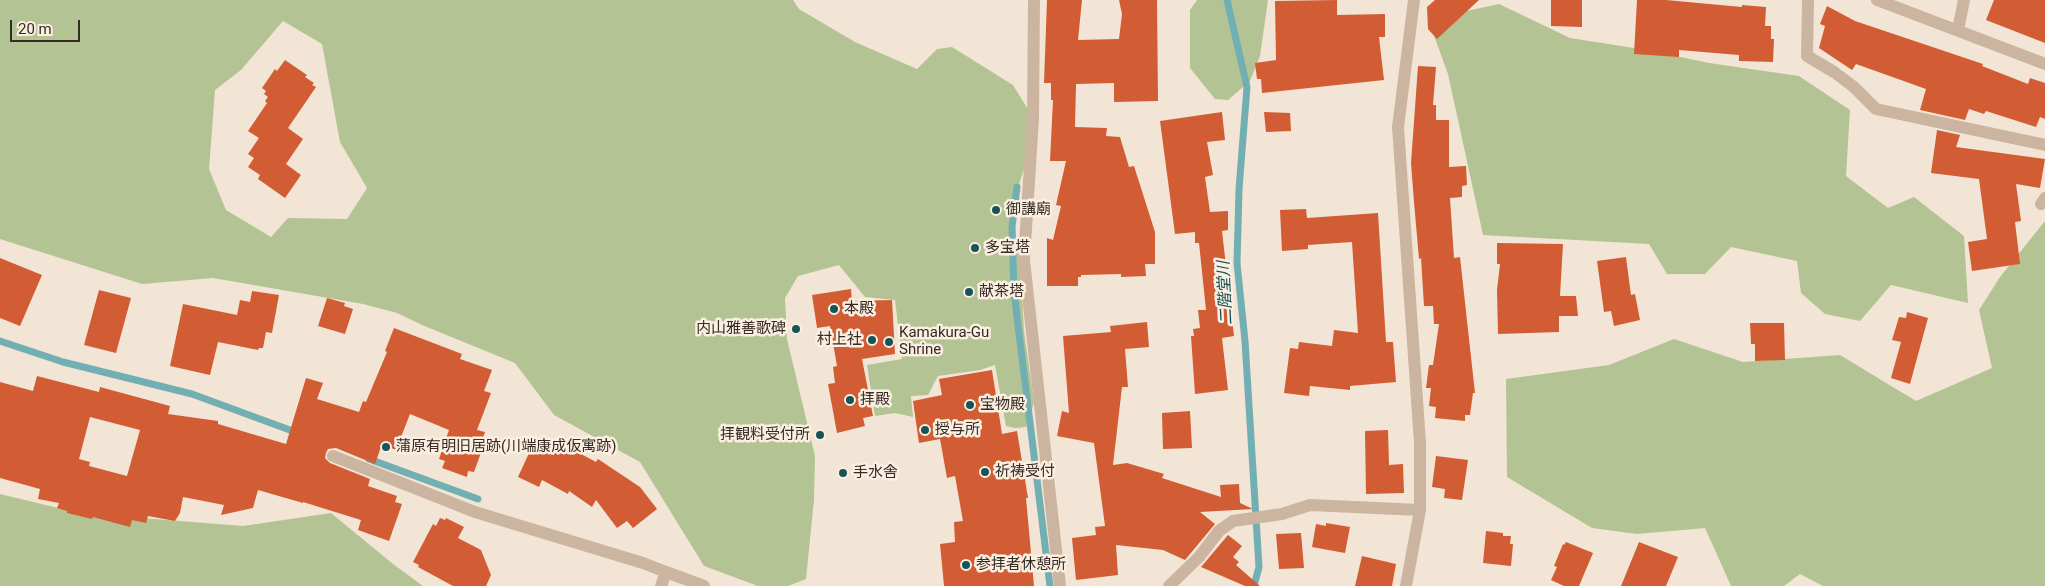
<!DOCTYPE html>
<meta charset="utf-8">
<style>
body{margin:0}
#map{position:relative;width:2045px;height:586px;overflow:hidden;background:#f3e5d5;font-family:Roboto,sans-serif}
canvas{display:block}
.scale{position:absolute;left:10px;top:20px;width:70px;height:22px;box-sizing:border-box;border:2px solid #352a24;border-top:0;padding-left:6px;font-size:15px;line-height:18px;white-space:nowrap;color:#352a24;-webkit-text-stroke:4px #fbefe1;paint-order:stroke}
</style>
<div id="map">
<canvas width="2045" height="586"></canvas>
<div class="scale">20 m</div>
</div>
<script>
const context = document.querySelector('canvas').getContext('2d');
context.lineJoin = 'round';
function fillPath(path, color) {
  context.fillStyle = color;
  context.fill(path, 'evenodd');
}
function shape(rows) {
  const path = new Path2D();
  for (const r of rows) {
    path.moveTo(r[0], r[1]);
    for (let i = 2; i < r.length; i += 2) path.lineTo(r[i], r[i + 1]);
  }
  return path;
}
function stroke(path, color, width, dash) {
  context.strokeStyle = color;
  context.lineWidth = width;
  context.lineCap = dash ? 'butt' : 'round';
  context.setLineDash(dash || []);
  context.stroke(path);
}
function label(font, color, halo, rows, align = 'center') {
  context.font = font + ' Roboto,"Noto Sans JP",sans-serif';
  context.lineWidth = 5;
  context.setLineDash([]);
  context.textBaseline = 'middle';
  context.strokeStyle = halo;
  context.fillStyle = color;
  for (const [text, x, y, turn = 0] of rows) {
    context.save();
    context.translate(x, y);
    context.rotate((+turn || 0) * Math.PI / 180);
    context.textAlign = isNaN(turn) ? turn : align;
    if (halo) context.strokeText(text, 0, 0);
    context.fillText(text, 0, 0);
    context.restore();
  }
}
fillPath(shape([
 [0,0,793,0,799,9,855,42,917,69,937,49,952,47,1013,85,1029,111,1024,169,1012,205,1021,278,1024,331,1034,403,1026,427,1015,428,1006,426,995,365,980,370,938,376,928,395,911,396,913,417,895,413,875,416,867,365,902,359,895,300,865,297,839,265,798,276,785,298,787,339,815,456,814,500,806,579,788,586,758,586,704,566,640,462,554,415,515,363,422,325,397,313,363,304,213,278,142,284,0,239],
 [283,21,322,44,340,142,367,188,347,219,288,218,271,237,226,210,209,169,215,90,241,70],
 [1197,0,1268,0,1260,56,1250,81,1228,100,1215,99,1190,68,1190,10],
 [1499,4,1570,38,1647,50,1709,63,1799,76,1850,110,1846,176,1888,208,1914,197,1964,236,1968,303,1891,285,1860,321,1825,314,1801,293,1797,261,1731,247,1705,274,1667,274,1649,244,1483,235,1448,74,1433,33,1462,12],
 [2045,221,2045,586,1823,586,1800,574,1784,586,1731,586,1705,528,1637,534,1592,528,1507,477,1506,379,1609,365,1674,339,1743,362,1840,355,1916,401,1992,368,1979,310,2000,277],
 [0,494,79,513,243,526,331,513,393,564,423,586,0,586]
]), '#b3c394');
stroke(shape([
 [1227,0,1247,87,1239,189,1237,263,1245,341,1259,567,1254,586],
 [1017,187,1012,227,1014,292,1050,586],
 [0,341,63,362,192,394,298,433],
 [369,459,478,499]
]), '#72afb2', 7);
fillPath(shape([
 [1047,0,1082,0,1078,40,1119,39,1122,14,1119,0,1157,0,1158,101,1114,102,1114,83,1076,84,1075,127,1107,128,1106,136,1120,137,1129,167,1134,166,1155,232,1155,264,1145,264,1146,276,1121,277,1121,274,1081,275,1081,277,1078,277,1078,286,1047,286,1047,238,1053,240,1061,206,1056,205,1066,161,1050,161,1053,100,1051,100,1051,83,1044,83],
 [1337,0,1337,15,1385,14,1385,37,1379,37,1384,80,1262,93,1261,79,1257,79,1255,63,1276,60,1275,1],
 [1435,0,1479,0,1437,39,1428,29,1427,7],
 [1551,0,1582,0,1582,27,1551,26],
 [1637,0,1666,0,1742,7,1742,5,1766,7,1765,26,1771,26,1771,39,1774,39,1773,62,1739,61,1739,55,1679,50,1679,57,1634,54],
 [1994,0,2045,0,2045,43,1986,20],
 [1827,6,1855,21,1983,64,1982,66,2028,84,2030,78,2045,83,2045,119,2040,117,2036,127,1986,111,1984,114,1969,109,1965,120,1920,110,1926,89,1856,64,1852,70,1819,48,1825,26,1820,24],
 [285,60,307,75,305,77,314,83,312,85,316,87,288,128,303,139,286,164,301,175,285,198,258,179,260,175,248,167,254,158,248,154,259,138,248,131,267,103,265,101,268,97,264,94,266,91,262,88,275,69,277,71],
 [1418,66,1436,67,1433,105,1436,105,1436,120,1449,120,1449,167,1466,166,1467,185,1462,186,1462,197,1450,198,1454,258,1460,257,1475,393,1473,393,1470,415,1465,415,1465,421,1435,418,1436,407,1429,406,1431,388,1426,388,1429,365,1433,365,1439,324,1434,324,1433,306,1424,306,1421,258,1419,259,1414,202,1411,163],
 [1222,112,1225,140,1207,142,1213,175,1205,177,1210,212,1228,211,1228,230,1222,231,1234,336,1222,338,1228,390,1195,394,1191,336,1194,336,1193,329,1200,328,1198,310,1206,310,1199,243,1195,243,1195,232,1175,234,1160,121],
 [1264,112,1290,113,1291,131,1266,132],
 [1937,130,1960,135,1956,147,2045,159,2040,188,2016,184,2021,221,2015,222,2020,264,1972,271,1968,242,1987,239,1979,179,1931,173],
 [1306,209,1307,218,1378,213,1386,342,1393,342,1396,382,1350,386,1350,390,1310,386,1309,396,1284,393,1290,348,1298,349,1299,342,1332,346,1334,330,1358,333,1352,242,1308,245,1308,249,1282,251,1280,210],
 [1497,243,1563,244,1560,296,1576,296,1578,316,1559,316,1559,332,1498,334,1497,290,1500,264,1497,264],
 [1626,257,1631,295,1635,294,1640,320,1614,326,1611,311,1604,312,1597,261],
 [0,258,42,275,20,326,0,318],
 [851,289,852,301,892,300,895,354,862,359,873,416,863,418,865,426,837,433,828,384,835,383,833,367,837,366,830,326,817,328,812,295],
 [99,290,131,298,116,353,84,345],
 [252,291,279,295,272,333,266,332,263,348,259,348,258,350,218,342,210,375,170,366,183,304,237,315,240,300,250,302],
 [327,298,345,303,344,306,353,309,345,334,318,326],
 [1907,312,1928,318,1910,384,1891,378,1901,342,1892,340,1899,317,1906,318],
 [1147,322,1149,347,1125,349,1128,387,1122,387,1113,465,1127,463,1164,474,1162,478,1221,497,1220,485,1239,484,1240,503,1253,509,1200,512,1215,524,1185,560,1163,550,1116,545,1118,575,1076,580,1072,538,1096,535,1095,527,1105,526,1094,443,1057,436,1062,411,1069,413,1063,336,1111,332,1110,326],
 [1750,323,1784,323,1785,360,1755,361,1755,344,1751,344],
 [394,328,462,354,460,359,492,370,484,391,491,393,477,430,485,432,483,438,486,439,474,472,468,471,467,477,442,468,445,461,439,459,449,430,410,414,396,450,382,444,375,464,336,448,328,449,326,453,325,458,330,463,370,479,368,486,397,496,395,502,402,504,389,541,358,530,361,520,303,502,303,503,258,490,253,508,221,515,224,505,183,497,180,513,175,521,148,516,146,523,132,520,130,527,93,517,92,519,67,513,67,511,57,508,59,503,38,499,40,489,0,478,0,382,33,391,37,376,99,392,100,387,170,406,168,414,218,421,218,424,286,444,306,378,323,383,317,399,359,412,363,401,366,402,387,352,385,351],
 [90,417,140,430,127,476,89,466,90,462,79,459],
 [992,370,1002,434,1017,431,1028,498,1026,498,1034,586,944,586,940,544,955,542,954,522,963,521,955,476,947,478,940,439,919,443,913,401,942,395,939,379],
 [1190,411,1192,448,1163,449,1162,413],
 [1388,430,1389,465,1403,464,1404,493,1366,494,1365,431],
 [536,438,564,450,566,446,596,462,598,459,640,487,657,509,633,528,627,521,617,528,596,500,592,507,569,491,568,494,542,480,539,487,518,477],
 [1436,456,1468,460,1462,500,1444,498,1445,489,1432,487],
 [440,518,445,520,446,518,464,527,458,538,481,550,491,575,486,586,453,586,418,567,419,565,413,562,433,524,436,526],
 [1326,523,1350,527,1345,553,1312,547,1316,524,1326,526],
 [1486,531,1503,533,1503,536,1511,536,1510,544,1513,544,1511,566,1483,563],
 [1301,533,1304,568,1279,569,1276,534],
 [1228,535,1242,546,1233,557,1239,562,1236,565,1260,586,1245,586,1201,567],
 [1566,542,1593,553,1579,586,1564,586,1551,580,1557,567,1554,566,1563,544,1564,545],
 [1639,542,1678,557,1666,586,1621,586],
 [1362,556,1396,564,1392,586,1355,586]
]), '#d25c34');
stroke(shape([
 [1034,0,1033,119,1024,260,1060,586],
 [1808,0,1807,56,1834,72,1854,87,1876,109,2045,145],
 [1877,0,2045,64],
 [1958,30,1964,0],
 [2041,204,2045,198],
 [333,456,475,512,643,563,666,572],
 [661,586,666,572,704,586],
 [1169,586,1199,557,1219,531,1233,521,1282,514,1310,505,1420,510],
 [1406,586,1420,510,1420,443,1398,127,1414,0]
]), '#ccb5a0', 12);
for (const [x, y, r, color] of [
 [996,210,5,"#16545a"],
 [975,248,5,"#16545a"],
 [969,292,5,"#16545a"],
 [834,309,5,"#16545a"],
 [796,329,5,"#16545a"],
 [872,340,5,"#16545a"],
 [889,342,5,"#16545a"],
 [850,400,5,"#16545a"],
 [970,405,5,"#16545a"],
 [925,430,5,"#16545a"],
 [820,435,5,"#16545a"],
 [386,447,5,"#16545a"],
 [985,472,5,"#16545a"],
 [843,473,5,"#16545a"],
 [966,565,5,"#16545a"]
]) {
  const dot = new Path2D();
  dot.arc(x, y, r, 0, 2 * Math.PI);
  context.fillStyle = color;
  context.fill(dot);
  stroke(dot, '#fbefe1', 2);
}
label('15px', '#352a24', '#fbefe1', [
 ["御講廟",1006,210],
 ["多宝塔",985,248],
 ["献茶塔",979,292],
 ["本殿",844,309],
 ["内山雅善歌碑",786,329,"right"],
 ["Kamakura-Gu",899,333],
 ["Shrine",899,350],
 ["村上社",862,340,"right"],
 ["拝殿",860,400],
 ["宝物殿",980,405],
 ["授与所",935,430],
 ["拝観料受付所",810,435,"right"],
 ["蒲原有明旧居跡(川端康成仮寓跡)",396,447],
 ["祈祷受付",995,472],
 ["手水舎",853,473],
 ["参拝者休憩所",976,565]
], 'left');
label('italic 16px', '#16545a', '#fbefe1', [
 ["二階堂川",1226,293,-93]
]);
</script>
